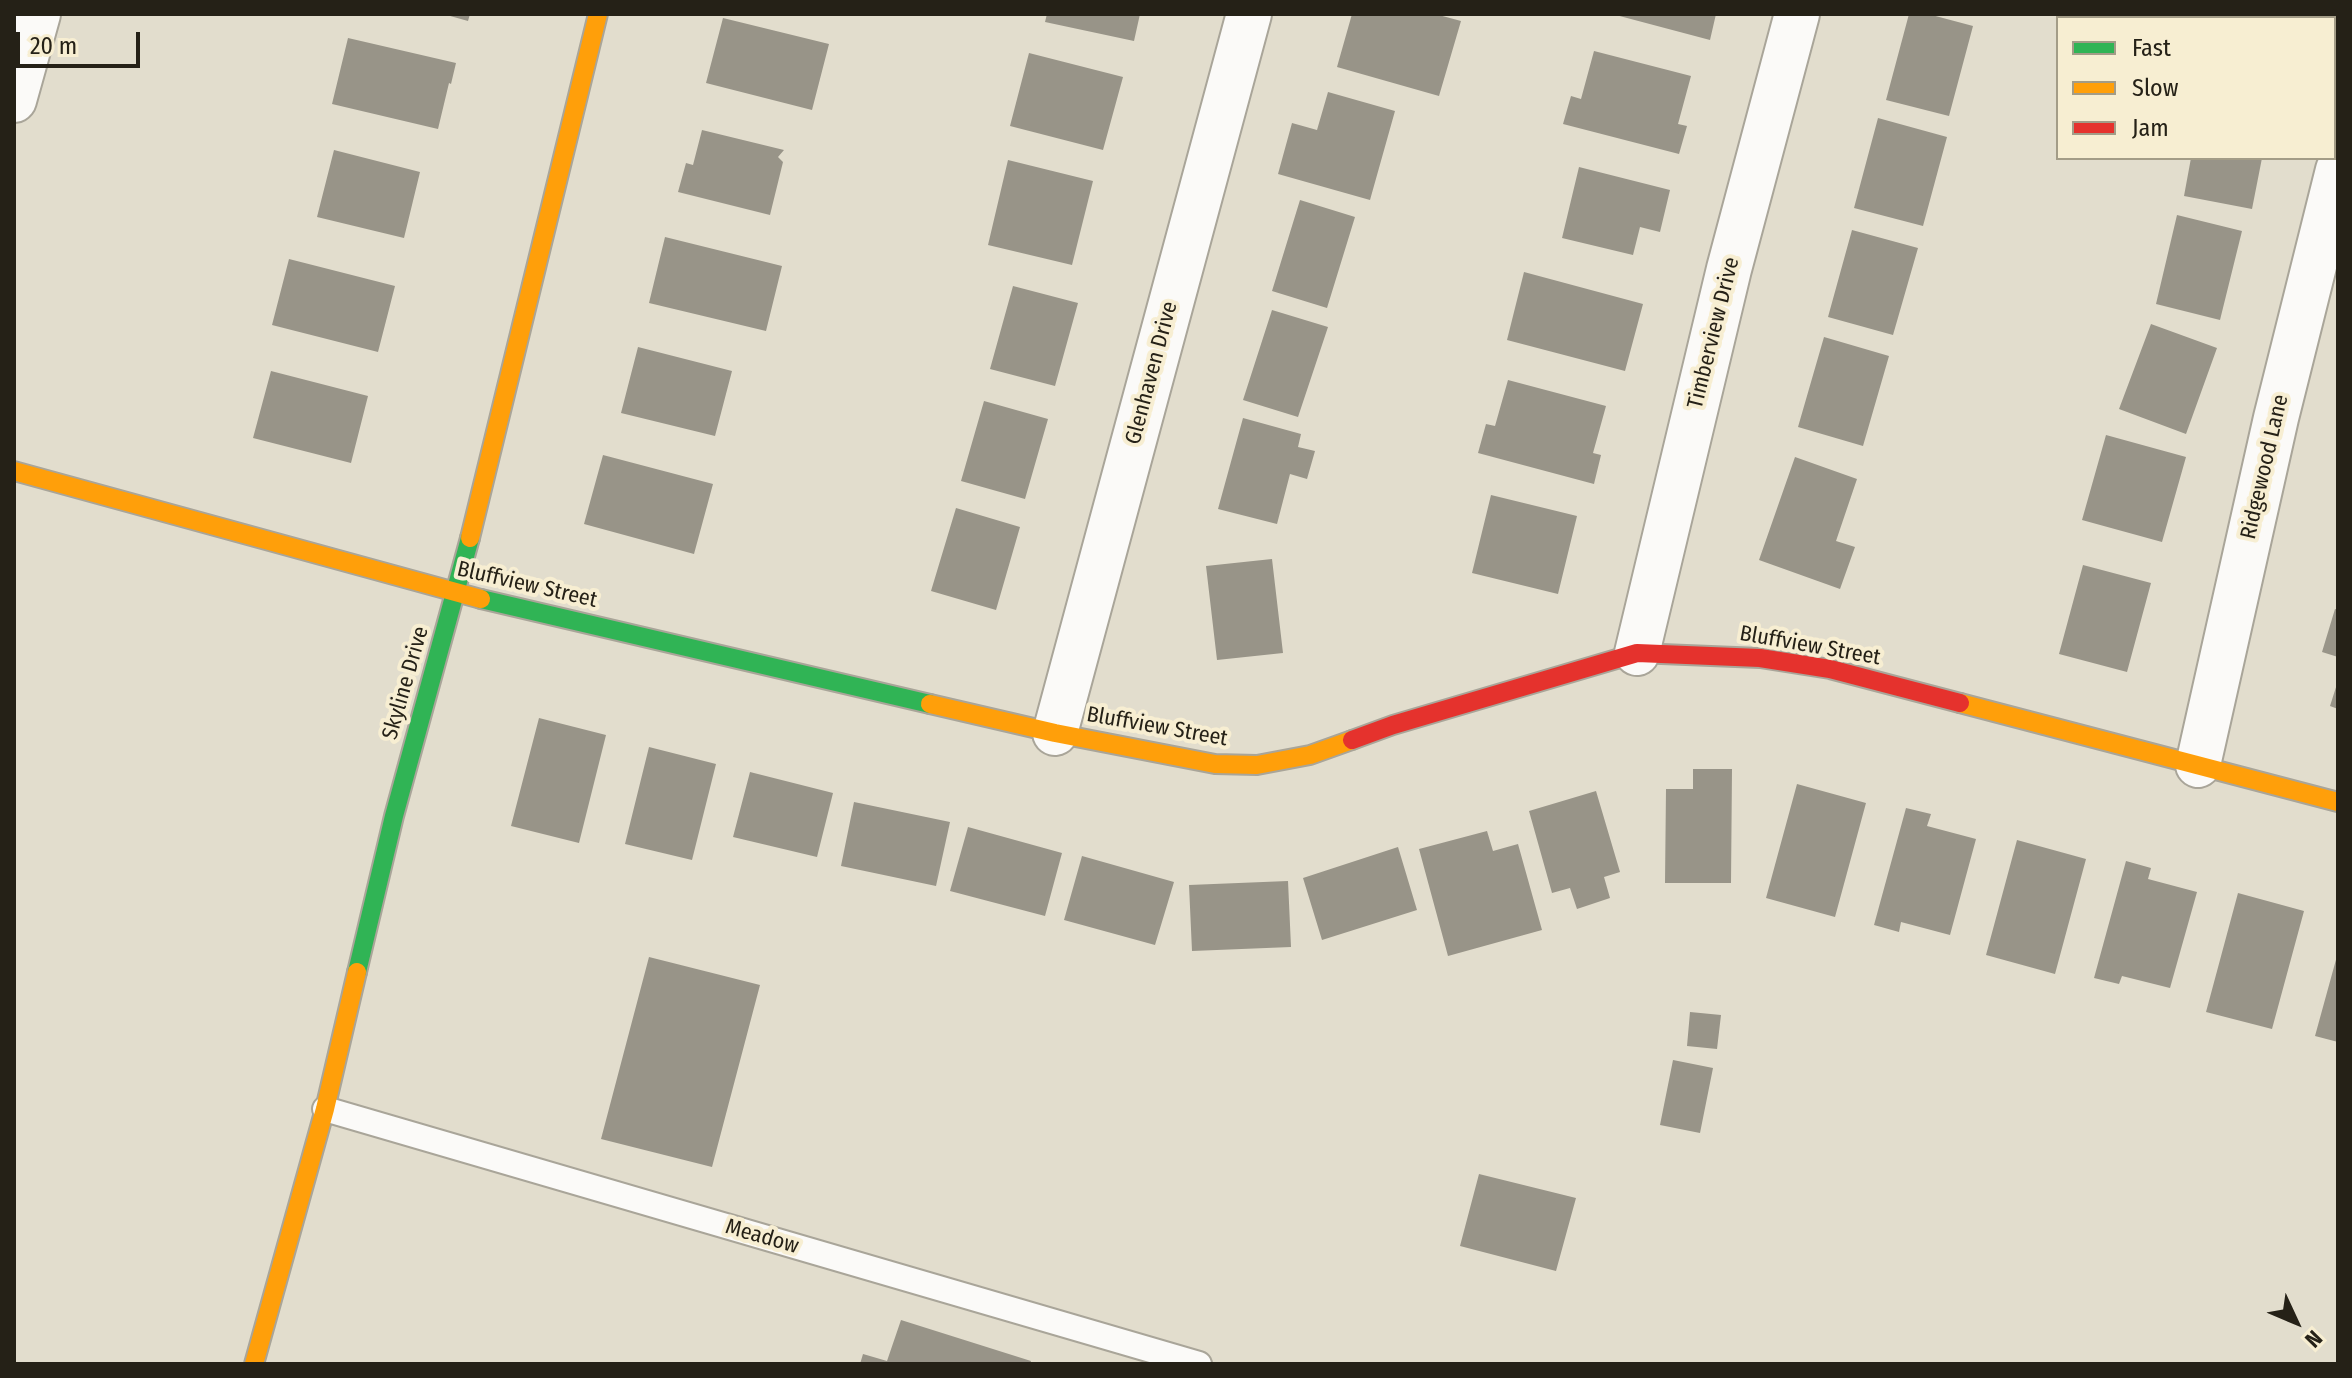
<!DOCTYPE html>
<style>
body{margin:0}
#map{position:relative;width:2352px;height:1378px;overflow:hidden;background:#e2ddcd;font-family:"Fira Sans Condensed",sans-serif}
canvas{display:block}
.frame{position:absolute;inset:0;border:16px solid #252117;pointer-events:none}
.legend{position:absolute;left:2056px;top:16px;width:280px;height:144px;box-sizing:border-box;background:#f7eed2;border:2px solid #a39c87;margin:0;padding:10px 14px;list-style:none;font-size:24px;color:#252117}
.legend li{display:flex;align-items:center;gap:16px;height:40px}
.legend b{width:40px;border:2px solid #a39c87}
.north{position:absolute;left:2256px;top:1282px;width:80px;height:80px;-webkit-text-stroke:6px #f7eed2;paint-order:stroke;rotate:134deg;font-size:22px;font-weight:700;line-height:32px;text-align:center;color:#252117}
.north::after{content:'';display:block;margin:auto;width:28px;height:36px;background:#252117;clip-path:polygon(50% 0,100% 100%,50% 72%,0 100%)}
.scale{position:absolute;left:16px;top:32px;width:124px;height:36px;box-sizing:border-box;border:4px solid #252117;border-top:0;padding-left:10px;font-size:24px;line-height:28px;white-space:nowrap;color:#252117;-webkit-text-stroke:6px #f7eed2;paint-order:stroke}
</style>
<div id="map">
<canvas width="2352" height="1378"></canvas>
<div class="frame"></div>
<ul class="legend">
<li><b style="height:10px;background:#30b455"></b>Fast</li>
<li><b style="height:10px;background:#ff9f0a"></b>Slow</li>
<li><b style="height:10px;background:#e5322d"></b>Jam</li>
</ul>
<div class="north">N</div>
<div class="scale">20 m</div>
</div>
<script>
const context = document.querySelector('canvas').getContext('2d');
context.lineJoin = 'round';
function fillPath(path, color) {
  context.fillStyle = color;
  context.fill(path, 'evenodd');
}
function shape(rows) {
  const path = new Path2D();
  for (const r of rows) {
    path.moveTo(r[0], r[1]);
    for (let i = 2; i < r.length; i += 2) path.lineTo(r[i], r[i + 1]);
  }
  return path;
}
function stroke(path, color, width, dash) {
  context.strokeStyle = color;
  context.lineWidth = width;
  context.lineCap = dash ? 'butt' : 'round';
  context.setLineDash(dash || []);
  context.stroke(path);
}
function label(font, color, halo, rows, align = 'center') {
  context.font = font + ' "Fira Sans Condensed",sans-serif';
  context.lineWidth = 8;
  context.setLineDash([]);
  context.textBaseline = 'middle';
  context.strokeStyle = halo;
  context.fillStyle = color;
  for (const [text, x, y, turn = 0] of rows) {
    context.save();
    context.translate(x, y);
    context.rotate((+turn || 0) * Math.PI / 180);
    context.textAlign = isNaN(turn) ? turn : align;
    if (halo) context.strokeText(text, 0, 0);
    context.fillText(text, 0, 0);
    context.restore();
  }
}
fillPath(shape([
 [443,14,470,14,468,21],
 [1047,14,1140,14,1134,41,1045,22],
 [1352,14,1435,14,1461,21,1439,96,1337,67],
 [1612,14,1716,14,1710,40],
 [1909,14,1928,14,1973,26,1949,116,1886,100],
 [2229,14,2300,14,2299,18,2227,18],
 [723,18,829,44,812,110,706,83],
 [348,38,456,63,451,84,449,83,438,129,332,104],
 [1594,51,1691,76,1678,124,1687,126,1679,154,1563,124,1571,96,1581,99],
 [1029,53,1123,77,1103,150,1010,126],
 [1328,92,1395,111,1370,200,1278,174,1292,123,1317,130],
 [1878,118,1947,137,1923,226,1854,208],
 [702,130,784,150,778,157,783,162,770,215,678,192,686,163,693,165],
 [334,150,420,172,404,238,317,217],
 [2191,158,2262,158,2252,209,2184,196],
 [1008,160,1093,181,1072,265,988,245],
 [1579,167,1670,190,1660,232,1640,227,1633,255,1562,238],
 [1300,200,1355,217,1327,308,1272,291],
 [2177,215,2242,231,2220,320,2156,304],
 [1852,230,1918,248,1893,335,1828,317],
 [665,237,782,266,766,331,649,303],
 [289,259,395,286,378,352,272,325],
 [1524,272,1643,304,1625,371,1507,340],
 [1013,286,1078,303,1055,386,990,369],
 [1272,310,1328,327,1298,417,1243,400],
 [2151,324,2217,348,2186,434,2119,409],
 [1824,337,1889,356,1863,446,1798,427],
 [638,347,732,371,715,436,621,413],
 [271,371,368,396,351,463,253,438],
 [1508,380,1606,406,1593,453,1601,455,1594,484,1478,453,1486,424,1495,426],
 [984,401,1048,419,1025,499,961,481],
 [1243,418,1301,434,1298,447,1315,451,1307,479,1290,474,1277,524,1218,509],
 [2106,435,2186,457,2162,542,2082,520],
 [603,455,713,484,694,554,584,524],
 [1795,457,1857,479,1836,541,1855,547,1840,589,1759,560],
 [1491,495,1577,516,1558,594,1472,573],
 [956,508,1020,527,996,610,931,591],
 [1272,559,1283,653,1217,660,1206,566],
 [2083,565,2151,583,2127,672,2059,654],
 [2335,609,2338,610,2338,657,2322,652],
 [2337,684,2338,684,2338,709,2330,706],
 [539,718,606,735,579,843,511,826],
 [649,747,716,764,692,860,625,844],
 [1693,769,1732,769,1731,883,1665,883,1666,789,1693,789],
 [750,772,833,793,817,857,733,837],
 [1797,784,1866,803,1835,917,1766,898],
 [1596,791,1620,872,1604,877,1610,898,1577,909,1570,888,1552,893,1529,811],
 [854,802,950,822,936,886,841,866],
 [1906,808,1931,814,1927,826,1976,839,1950,935,1901,922,1899,932,1874,925],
 [968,827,1062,853,1045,916,950,891],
 [1487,831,1493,851,1518,844,1542,930,1448,956,1419,849],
 [2017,840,2086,859,2055,974,1986,955],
 [1398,847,1417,910,1322,940,1303,878],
 [1082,856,1174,882,1155,945,1064,920],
 [2126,861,2151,868,2148,879,2197,892,2170,988,2122,976,2119,984,2094,978],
 [1288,881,1291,947,1192,951,1189,885],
 [2238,893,2304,911,2272,1029,2206,1012],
 [2337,956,2338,956,2338,1042,2315,1036],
 [649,957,760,985,712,1167,601,1139],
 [1690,1012,1721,1015,1717,1049,1687,1046],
 [1673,1060,1713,1068,1700,1133,1660,1125],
 [1479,1174,1576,1198,1556,1271,1460,1246],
 [901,1320,1031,1361,1030,1364,860,1364,863,1354,887,1361]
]), '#989488');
const lane = shape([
 [325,1109,1199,1364]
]);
const street = shape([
 [14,100,38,14],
 [1637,653,1729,269,1797,14],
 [1055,733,1249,14],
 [2198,765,2276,418,2338,170]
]);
const fast = shape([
 [481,599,930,704],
 [357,972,394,816,470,538]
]);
const slow = shape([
 [14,471,481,599],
 [470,538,598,14],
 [1960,703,2338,802],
 [930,704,1055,733,1215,764,1257,765,1310,755,1352,740],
 [254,1364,325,1109,357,972]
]);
const jam = shape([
 [1352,740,1393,725,1637,653,1760,658,1830,669,1960,703]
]);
stroke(lane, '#a9a599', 28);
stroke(street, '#a9a599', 48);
stroke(fast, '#a9a599', 22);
stroke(slow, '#a9a599', 22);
stroke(jam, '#a9a599', 22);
stroke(lane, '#fbfaf8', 24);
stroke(street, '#fbfaf8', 44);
stroke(fast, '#30b455', 18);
stroke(slow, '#ff9f0a', 18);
stroke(jam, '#e5322d', 18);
label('22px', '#252117', '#f7eed2', [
 ["Timberview Drive",1714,333,-76],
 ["Glenhaven Drive",1152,373,-75],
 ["Ridgewood Lane",2265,467,-77],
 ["Bluffview Street",527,585,13],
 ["Bluffview Street",1810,646,10],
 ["Skyline Drive",406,683,-74],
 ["Bluffview Street",1157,727,10],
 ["Meadow",762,1237,16]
]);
</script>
